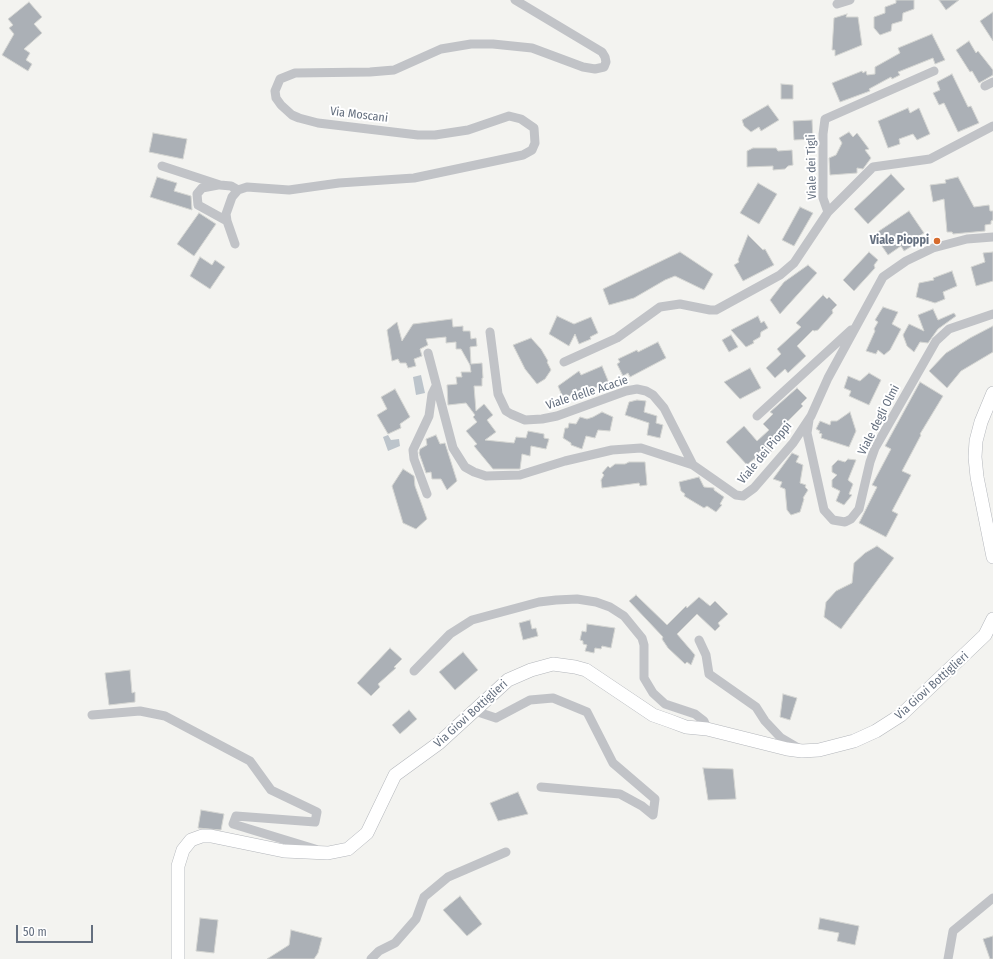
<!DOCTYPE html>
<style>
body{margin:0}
#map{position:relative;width:993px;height:959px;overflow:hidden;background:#f3f3f0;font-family:"Fira Sans Condensed",sans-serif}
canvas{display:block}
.scale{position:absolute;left:16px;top:925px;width:77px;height:18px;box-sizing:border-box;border:2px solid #646f7f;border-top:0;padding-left:5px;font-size:12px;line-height:14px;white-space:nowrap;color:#646f7f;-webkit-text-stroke:3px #fff;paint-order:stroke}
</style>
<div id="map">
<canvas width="993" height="959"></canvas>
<div class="scale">50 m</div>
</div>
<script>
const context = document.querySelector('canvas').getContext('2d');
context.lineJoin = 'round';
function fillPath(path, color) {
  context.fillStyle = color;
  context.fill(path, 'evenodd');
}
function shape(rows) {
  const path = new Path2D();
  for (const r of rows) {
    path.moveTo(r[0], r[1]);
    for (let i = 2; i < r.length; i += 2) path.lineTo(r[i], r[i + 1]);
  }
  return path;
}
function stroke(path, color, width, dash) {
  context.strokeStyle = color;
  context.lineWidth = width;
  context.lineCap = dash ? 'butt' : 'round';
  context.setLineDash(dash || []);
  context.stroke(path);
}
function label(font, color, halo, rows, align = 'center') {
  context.font = font + ' "Fira Sans Condensed",sans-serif';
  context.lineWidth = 4;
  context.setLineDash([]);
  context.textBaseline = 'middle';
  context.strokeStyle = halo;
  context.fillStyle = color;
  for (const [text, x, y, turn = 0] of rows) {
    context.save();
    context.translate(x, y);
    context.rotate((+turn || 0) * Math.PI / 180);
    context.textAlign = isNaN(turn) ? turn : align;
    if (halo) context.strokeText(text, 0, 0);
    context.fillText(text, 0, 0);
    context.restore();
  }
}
fillPath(shape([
 [421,375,425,393,416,395,413,377],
 [388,435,391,440,399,439,400,446,388,451,383,437]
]), '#bcc4cb');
const building = shape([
 [896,0,914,0,914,9,903,13,902,21,892,24,891,31,880,35,874,28,874,17,885,13,885,7,896,3,896,0],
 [939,0,959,0,946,10,939,0],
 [29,2,42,17,34,24,42,33,24,49,30,53,26,60,32,64,28,71,2,55,14,34,9,28,13,25,8,19,29,2],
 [993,12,993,41,980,21,993,12],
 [847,14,846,17,858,17,862,45,835,56,835,50,832,50,834,18,847,14],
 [932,34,945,60,935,64,933,58,898,72,900,75,892,79,891,77,869,89,870,91,840,102,832,83,862,71,863,73,866,71,867,75,875,74,875,67,900,53,898,48,932,34],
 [969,41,976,53,978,51,993,70,993,75,979,83,972,71,970,72,956,50,969,41],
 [952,74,968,107,971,106,979,123,958,132,944,103,939,105,933,93,940,90,937,82,952,74],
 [781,84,793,85,793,99,781,99,781,84],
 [768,105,779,120,761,131,759,127,751,132,744,126,742,120,768,105],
 [908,108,910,113,919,108,930,134,917,140,913,134,899,139,900,144,888,148,878,121,908,108],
 [812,120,813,139,794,140,793,121,812,120],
 [849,132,853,137,857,133,869,149,865,150,871,158,863,169,857,168,857,173,830,175,829,158,836,155,842,143,839,138,849,132],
 [153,133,187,139,183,159,149,152,153,133],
 [753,148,776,148,778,151,792,150,793,165,788,166,785,169,773,170,773,166,747,167,747,151,753,148],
 [891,174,905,189,868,224,854,209,891,174],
 [157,177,177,183,174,191,191,196,192,210,150,197,157,177],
 [958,177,974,207,989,205,990,211,993,211,993,220,991,221,991,224,985,225,985,231,953,234,952,232,947,232,944,199,933,202,930,185,946,183,945,180,958,177],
 [758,183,777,194,759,224,740,213,758,183],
 [800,207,813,213,794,246,782,240,800,207],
 [909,211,924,233,910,242,912,246,904,251,901,246,888,255,875,236,878,235,876,233,909,211],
 [199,213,216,224,194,256,177,244,199,213],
 [748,235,763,250,765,249,774,265,743,281,734,265,739,262,738,260,748,235],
 [680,252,713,274,704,290,675,276,665,280,634,298,609,305,603,289,680,252],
 [869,252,878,260,874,265,875,268,854,291,843,280,869,252],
 [993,252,993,281,976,286,971,267,985,262,983,253,993,252],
 [200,257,212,265,215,260,225,267,210,289,190,276,200,257],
 [808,265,817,273,780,314,770,300,784,282,808,265],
 [952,271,957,286,943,292,945,299,935,303,916,297,919,283,934,280,933,278,952,271],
 [823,295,827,299,829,297,837,305,832,310,833,313,818,330,814,331,813,330,797,346,806,356,788,373,785,369,775,378,766,368,781,354,777,349,801,327,796,323,823,295],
 [883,307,898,312,892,324,901,329,890,350,884,355,878,350,876,354,866,351,875,331,874,329,878,322,875,320,883,307],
 [933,309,938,320,954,313,956,316,938,329,928,343,920,342,914,352,907,346,903,335,909,324,924,331,918,315,933,309],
 [557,316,574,324,591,317,598,333,590,337,591,339,579,344,575,334,569,346,549,334,557,316],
 [758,316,761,323,764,321,768,328,761,332,760,337,753,341,754,343,746,347,731,330,758,316],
 [452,319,453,327,463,326,463,331,470,331,471,339,476,338,477,346,470,347,471,364,482,363,483,378,482,378,482,386,474,386,476,411,484,404,493,415,487,420,496,432,485,440,514,443,516,437,526,438,528,431,544,434,544,438,549,439,546,449,531,446,530,456,522,454,520,469,493,469,474,446,477,444,466,431,477,422,473,417,475,415,466,403,448,405,447,385,457,384,456,377,462,377,461,372,471,372,470,365,461,349,456,349,456,342,446,343,446,337,426,339,428,345,420,349,422,356,414,359,416,366,408,368,406,363,400,363,398,359,392,361,387,330,397,322,402,341,413,324,452,319],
 [993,326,993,352,961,371,947,388,929,371,946,353,970,338,993,326],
 [731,335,738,347,729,352,722,340,731,335],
 [531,338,541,349,548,361,547,362,551,370,545,379,537,384,525,369,513,345,531,338],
 [658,342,666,358,630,377,628,373,623,376,617,364,620,362,618,359,637,350,638,352,658,342],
 [602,366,609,383,588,391,588,393,572,400,570,396,563,398,558,386,579,371,581,375,602,366],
 [750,368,761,388,740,399,724,382,750,368],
 [869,373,881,380,869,405,849,396,851,391,844,388,848,376,860,381,869,373],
 [920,382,943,396,920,434,921,435,902,471,911,475,892,511,898,514,886,537,859,523,877,487,872,485,891,449,885,446,920,382],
 [797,388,807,398,801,404,803,406,784,425,786,431,770,445,774,449,758,464,754,459,747,465,726,442,744,426,757,441,769,430,763,424,773,414,770,412,797,388],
 [395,389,410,417,400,424,401,428,388,434,377,415,387,409,381,397,395,389],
 [637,400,646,401,644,412,657,416,656,423,663,425,660,438,647,435,649,423,625,415,629,402,637,400],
 [602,412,613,417,610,431,598,430,595,438,586,436,582,449,571,445,571,443,563,438,565,428,568,428,569,423,576,424,580,417,587,419,593,417,602,412],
 [850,412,856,431,849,447,821,438,822,434,819,433,820,431,816,429,820,421,830,425,831,421,837,421,850,412],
 [436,435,440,444,445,443,457,481,447,490,441,479,432,479,431,472,426,473,419,453,420,449,427,445,426,439,436,435],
 [792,453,799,456,796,462,803,465,800,483,806,485,805,487,808,490,803,498,804,499,800,512,791,515,787,510,785,489,780,487,782,482,773,479,792,453],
 [848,459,856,460,848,480,853,484,849,494,852,495,844,505,836,501,840,491,832,487,832,480,837,475,832,472,832,466,838,460,845,462,848,459],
 [629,462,645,462,647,485,640,486,639,483,602,488,601,480,604,475,602,473,608,466,610,468,615,464,625,464,629,462],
 [403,469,414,476,415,486,427,519,416,529,403,523,392,486,403,469],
 [699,477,704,487,714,488,714,490,724,497,720,504,722,505,716,512,707,506,704,508,684,496,685,494,681,491,679,482,699,477],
 [877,546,894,558,841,629,824,617,826,602,836,591,852,583,854,563,865,553,877,546],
 [636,595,667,625,686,606,687,608,699,597,710,606,715,601,728,614,718,623,720,626,715,631,697,614,677,634,695,655,691,665,687,662,685,664,668,648,662,639,663,637,629,601,636,595],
 [530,620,532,629,536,628,538,636,523,640,519,623,530,620],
 [587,624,615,628,611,648,602,646,601,649,595,648,594,653,585,651,587,645,583,644,583,641,580,640,582,631,586,632,587,624],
 [390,648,402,659,394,667,396,668,378,684,380,687,371,696,357,683,390,648],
 [463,652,478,670,455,690,439,672,463,652],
 [130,670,132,693,135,692,135,702,109,705,105,673,130,670],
 [783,694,797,698,790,720,780,717,783,694],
 [409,710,417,719,400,734,392,725,409,710],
 [703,768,733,769,736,799,708,800,703,768],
 [518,792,528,814,498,821,490,803,518,792],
 [201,810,224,814,221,830,198,828,201,810],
 [460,896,482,924,467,936,443,910,460,896],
 [200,918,218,920,214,953,196,951,200,918],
 [820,918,859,926,855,945,837,941,839,933,818,929,820,918],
 [291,930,322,938,318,953,314,959,267,959,289,945,291,930],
 [993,936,993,959,990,959,983,939,993,936]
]);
fillPath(building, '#abb0b6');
stroke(building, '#d4d5d2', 1);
const secondary = shape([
 [993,393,981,422,976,441,975,457,977,477,993,557],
 [178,959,178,866,183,850,191,840,202,836,211,836,284,851,328,853,348,849,367,833,395,775,439,743,508,680,531,670,553,664,575,667,586,670,653,715,670,721,686,727,707,729,787,749,802,751,819,750,854,741,876,731,901,715,985,635,993,619]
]);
stroke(secondary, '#b3b6bb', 14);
stroke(shape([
 [837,4,850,0],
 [985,86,993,82],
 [162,166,220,185,231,186,238,190],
 [218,185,202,188,197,194,198,205,227,221],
 [828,212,823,198,823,134,825,119,934,71],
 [235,244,227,221,226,214,232,197,238,190,247,187,289,190,339,183,414,178,523,155,532,150,535,143,534,128,521,119,509,116,468,130,435,135,418,135,318,123,299,118,292,115,281,105,276,98,275,91,280,79,295,73,370,72,394,70,441,49,471,44,493,44,532,48,583,67,595,69,604,67,606,62,605,57,602,52,515,0],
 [490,332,498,394,506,411,511,414,525,420,542,419,557,416,626,391,637,389,646,391,653,395,664,408,693,465],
 [428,353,453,448,465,467,474,472,486,476,520,475,565,461,612,450,641,448,693,465,736,495,743,496,754,488,793,443,811,416,828,378,883,277,906,261,933,248,967,239,993,237],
 [564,362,617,338,660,307,680,304,710,310,716,310,780,275,794,263,828,212,873,167,930,159,993,126],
 [757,416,851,330],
 [809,420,807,433,824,510,833,520,845,522,851,519,859,509,870,462,875,448,936,341,949,329,993,314],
 [427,494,414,459,413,450,429,416,432,394,436,386],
 [699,640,706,655,709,674,756,707,765,721,781,738,798,748],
 [414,671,450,634,472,620,539,602,556,600,577,599,596,602,610,607,624,616,642,638,644,645,644,678,653,693,665,704,695,714,704,721,707,729],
 [475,711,496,718,530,700,553,698,587,712,613,763,655,799,653,815,642,806,620,794,541,787],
 [92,715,140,711,165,716,250,761,271,790,317,812,315,822,236,816,233,824,315,849],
 [371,959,379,951,395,943,416,919,424,897,448,877,506,852],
 [948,959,953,931,993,898]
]), '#c1c3c7', 9);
stroke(secondary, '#fff', 13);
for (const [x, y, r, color] of [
 [937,241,4,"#d66b2d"]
]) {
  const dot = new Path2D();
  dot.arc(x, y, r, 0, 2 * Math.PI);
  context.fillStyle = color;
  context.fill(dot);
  stroke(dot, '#fff', 1.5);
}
label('12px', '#646f7f', '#fff', [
 ["Via Moscani",359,115,7],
 ["Viale dei Tigli",812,167,-91],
 ["Viale delle Acacie",587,393,-18],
 ["Viale degli Olmi",879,420,-63],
 ["Viale dei Pioppi",765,453,-50],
 ["Via Giovi Bottiglieri",932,686,-42],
 ["Via Giovi Bottiglieri",471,714,-42]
]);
label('bold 12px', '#646f7f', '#fff', [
 ["Viale Pioppi",929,241]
], 'right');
</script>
